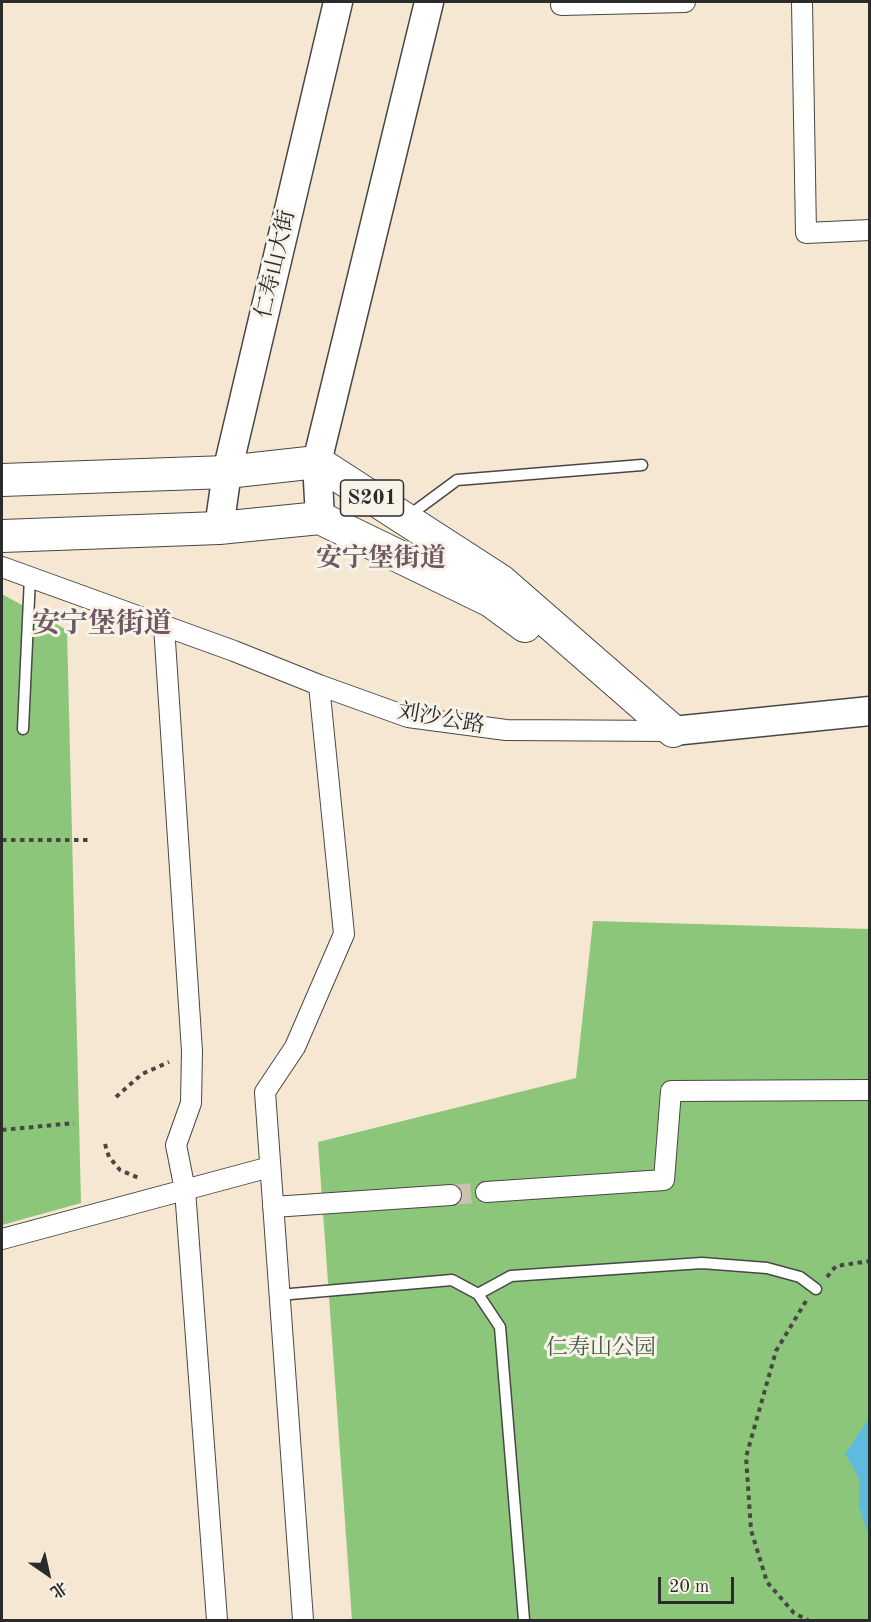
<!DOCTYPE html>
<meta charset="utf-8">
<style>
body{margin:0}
#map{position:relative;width:871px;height:1622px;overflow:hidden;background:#f5e7d2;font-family:"Old Standard TT","Noto Serif SC",serif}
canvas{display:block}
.frame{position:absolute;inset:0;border:3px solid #2b2b2b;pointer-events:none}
.north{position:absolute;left:18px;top:1544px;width:60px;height:60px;-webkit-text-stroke:4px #f7f3e8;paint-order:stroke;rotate:146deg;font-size:16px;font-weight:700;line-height:24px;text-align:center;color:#2b2b2b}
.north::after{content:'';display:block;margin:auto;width:21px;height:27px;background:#2b2b2b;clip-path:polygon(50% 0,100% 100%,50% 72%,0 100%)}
.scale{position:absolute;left:658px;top:1577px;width:76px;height:27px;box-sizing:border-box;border:3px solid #2b2b2b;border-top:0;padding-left:8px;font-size:18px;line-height:21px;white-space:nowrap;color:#2b2b2b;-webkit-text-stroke:4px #f7f3e8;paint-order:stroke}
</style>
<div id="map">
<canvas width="871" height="1622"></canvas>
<div class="frame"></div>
<div class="north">北</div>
<div class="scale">20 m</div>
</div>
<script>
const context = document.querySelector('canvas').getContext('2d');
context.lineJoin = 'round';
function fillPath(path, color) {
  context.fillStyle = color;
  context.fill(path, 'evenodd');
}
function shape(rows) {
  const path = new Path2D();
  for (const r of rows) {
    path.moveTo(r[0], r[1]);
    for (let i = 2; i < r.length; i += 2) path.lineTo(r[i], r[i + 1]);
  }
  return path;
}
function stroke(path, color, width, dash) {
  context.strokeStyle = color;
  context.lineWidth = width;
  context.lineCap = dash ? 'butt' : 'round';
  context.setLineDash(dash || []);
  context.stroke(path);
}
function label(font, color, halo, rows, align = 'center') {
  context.font = font + ' "Old Standard TT","Noto Serif SC",serif';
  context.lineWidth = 6;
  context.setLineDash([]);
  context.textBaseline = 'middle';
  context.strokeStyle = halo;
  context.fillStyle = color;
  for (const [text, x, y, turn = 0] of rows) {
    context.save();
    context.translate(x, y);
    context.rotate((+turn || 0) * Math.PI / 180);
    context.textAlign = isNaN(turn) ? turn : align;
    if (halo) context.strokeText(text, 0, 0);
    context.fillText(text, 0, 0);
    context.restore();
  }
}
fillPath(shape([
 [2,594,67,630,81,1203,2,1225],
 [593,921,869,929,869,1620,352,1620,318,1142,576,1078]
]), '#8cc67a');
fillPath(shape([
 [869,1418,869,1538,859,1507,859,1478,845,1454]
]), '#5fbadd');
stroke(shape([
 [451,1195,486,1192]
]), '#cdc1b1', 20, [20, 10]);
const lane = shape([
 [407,517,457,480,642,465],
 [23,729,30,577],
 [478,1294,511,1276,702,1263,767,1268,800,1277,816,1289],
 [279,1295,452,1280,478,1294,500,1327,524,1620]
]);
const street = shape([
 [802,2,806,233,870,230],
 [561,5,685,2],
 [2,567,234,651,319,685,408,717,506,730,673,731],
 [164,626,192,1051,191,1103,176,1145,185,1190,217,1620],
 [486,1192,664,1180,671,1091,870,1090],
 [273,1207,451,1195],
 [2,1239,270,1167],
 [303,1620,265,1092,295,1047,344,934,319,685]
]);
const secondary = shape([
 [320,518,317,462,429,2],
 [219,528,227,472,338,2],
 [673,731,870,711]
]);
const primary = shape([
 [2,480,227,472,317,462,501,581,673,731],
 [2,536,219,528,320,518,491,601,525,626]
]);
stroke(lane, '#494744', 13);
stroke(street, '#494744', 22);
stroke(secondary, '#494744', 31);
stroke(primary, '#494744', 34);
stroke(shape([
 [2,840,88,840],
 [116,1097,142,1074,169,1062],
 [2,1130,74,1123],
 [105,1144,109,1157,120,1170,141,1179],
 [827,1277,836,1266,870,1261],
 [806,1301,776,1351,746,1457,751,1530,767,1582,794,1613,808,1620]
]), '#494744', 4, [4.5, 4.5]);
stroke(lane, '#fff', 10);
stroke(street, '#fff', 20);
stroke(secondary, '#fff', 28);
stroke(primary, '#fff', 32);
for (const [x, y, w] of [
 [372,498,63]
]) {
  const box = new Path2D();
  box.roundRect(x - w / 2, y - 18, w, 36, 4.5);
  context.fillStyle = '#f7f3e8';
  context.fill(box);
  stroke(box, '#2b2b2b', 1.5);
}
label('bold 21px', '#2b2b2b', null, [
 ["S201",372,498]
]);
label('22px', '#2b2b2b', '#f7f3e8', [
 ["仁寿山大街",276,264,-77],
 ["刘沙公路",441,719,10]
]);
label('22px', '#485a43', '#f7f3e8', [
 ["仁寿山公园",601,1348]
]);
label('bold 26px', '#705863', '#f7f3e8', [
 ["安宁堡街道",381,559]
]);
label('bold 28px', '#705863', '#f7f3e8', [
 ["安宁堡街道",102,625]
]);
</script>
